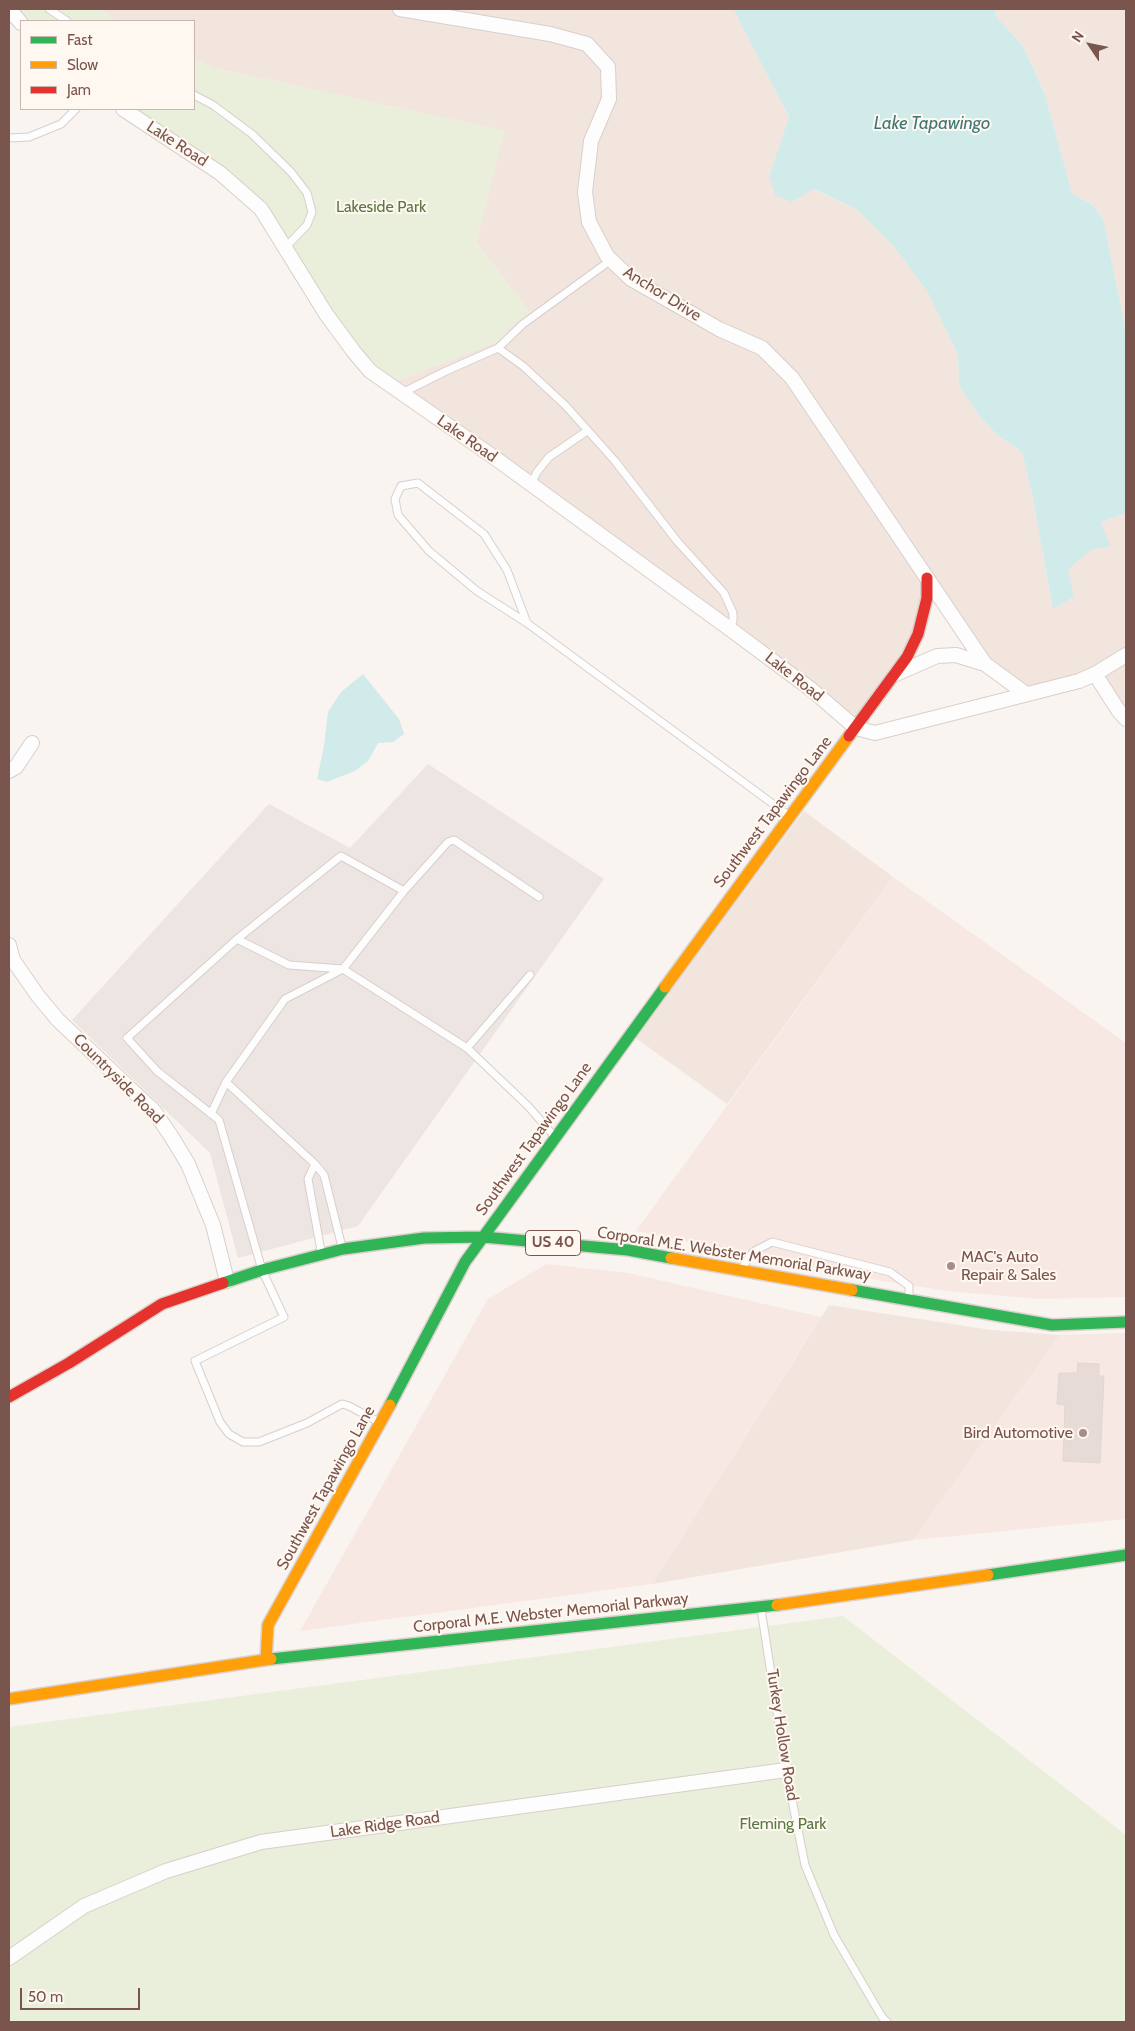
<!DOCTYPE html>
<style>
body{margin:0}
#map{position:relative;width:1135px;height:2031px;overflow:hidden;background:#f9f4ef;font-family:Cabin,sans-serif}
canvas{display:block}
.frame{position:absolute;inset:0;border:10px solid #79554d;pointer-events:none}
.legend{position:absolute;left:20px;top:20px;width:175px;height:90px;box-sizing:border-box;background:#fff8f1;border:1px solid #c9b7af;margin:0;padding:6px 9px;list-style:none;font-size:15px;color:#79554d}
.legend li{display:flex;align-items:center;gap:10px;height:25px}
.legend b{width:25px;border:1px solid #c9b7af}
.north{position:absolute;left:1065px;top:20px;width:50px;height:50px;-webkit-text-stroke:4px #fff8f1;paint-order:stroke;rotate:304deg;font-size:14px;font-weight:700;line-height:20px;text-align:center;color:#79554d}
.north::after{content:'';display:block;margin:auto;width:18px;height:22px;background:#79554d;clip-path:polygon(50% 0,100% 100%,50% 72%,0 100%)}
.scale{position:absolute;left:20px;top:1988px;width:120px;height:22px;box-sizing:border-box;border:2px solid #79554d;border-top:0;padding-left:6px;font-size:15px;line-height:18px;white-space:nowrap;color:#79554d;-webkit-text-stroke:4px #fff8f1;paint-order:stroke}
</style>
<div id="map">
<canvas width="1135" height="2031"></canvas>
<div class="frame"></div>
<ul class="legend">
<li><b style="height:6px;background:#30b455"></b>Fast</li>
<li><b style="height:6px;background:#ff9f0a"></b>Slow</li>
<li><b style="height:6px;background:#e5322d"></b>Jam</li>
</ul>
<div class="north">N</div>
<div class="scale">50 m</div>
</div>
<script>
const context = document.querySelector('canvas').getContext('2d');
context.lineJoin = 'round';
function fillPath(path, color) {
  context.fillStyle = color;
  context.fill(path, 'evenodd');
}
function shape(rows) {
  const path = new Path2D();
  for (const r of rows) {
    path.moveTo(r[0], r[1]);
    for (let i = 2; i < r.length; i += 2) path.lineTo(r[i], r[i + 1]);
  }
  return path;
}
function stroke(path, color, width, dash) {
  context.strokeStyle = color;
  context.lineWidth = width;
  context.lineCap = dash ? 'butt' : 'round';
  context.setLineDash(dash || []);
  context.stroke(path);
}
function label(font, color, halo, rows, align = 'center') {
  context.font = font + ' Cabin,sans-serif';
  context.lineWidth = 4;
  context.setLineDash([]);
  context.textBaseline = 'middle';
  context.strokeStyle = halo;
  context.fillStyle = color;
  for (const [text, x, y, turn = 0] of rows) {
    context.save();
    context.translate(x, y);
    context.rotate((+turn || 0) * Math.PI / 180);
    context.textAlign = isNaN(turn) ? turn : align;
    if (halo) context.strokeText(text, 0, 0);
    context.fillText(text, 0, 0);
    context.restore();
  }
}
fillPath(shape([
 [100,9,733,9,789,117,769,176,792,202,813,189,856,209,895,248,927,291,958,355,959,386,978,414,997,435,1022,452,1032,494,1053,609,1074,597,1067,569,1091,550,1101,522,1126,513,1126,719,1095,674,1026,694,985,664,927,579,923,615,856,728,389,384,501,340,510,326,530,313,476,242,504,131,214,68,194,58,194,21,116,21],
 [996,9,1126,9,1126,332,1103,218,1092,205,1072,193,1044,92,1023,46,995,15],
 [804,811,893,877,727,1104,636,1038],
 [829,1305,991,1330,1060,1335,913,1540,652,1584]
]), '#f2e5dd');
fillPath(shape([
 [893,877,1126,1043,1126,1297,1039,1299,948,1291,882,1281,636,1231],
 [546,1264,628,1273,821,1317,652,1584,300,1631,488,1299],
 [1126,1333,1126,1519,913,1540,1060,1335]
]), '#f8e8e3');
fillPath(shape([
 [428,764,604,879,358,1226,238,1258,210,1153,72,1020,269,804,350,848]
]), '#ede5e1');
fillPath(shape([
 [9,9,100,9,116,21,21,21],
 [194,58,214,68,504,131,476,242,530,313,510,326,501,340,389,384,370,371,261,209,120,109,194,109],
 [843,1616,1126,1835,1126,2022,9,2022,9,1727]
]), '#e9efda');
fillPath(shape([
 [733,9,996,9,995,15,1023,46,1044,92,1072,193,1092,205,1103,218,1126,332,1126,513,1101,522,1110,546,1091,550,1068,569,1074,597,1053,609,1032,494,1022,452,997,435,978,414,959,386,958,355,927,291,895,248,856,209,814,189,792,202,775,195,769,176,789,117],
 [363,674,399,719,404,734,393,742,378,743,368,761,355,771,327,782,317,779,324,746,328,712,341,692]
]), '#d0ebe9');
const building = shape([
 [1078,1363,1099,1364,1099,1376,1104,1376,1100,1463,1063,1461,1065,1405,1057,1404,1059,1373,1077,1373,1078,1363]
]);
fillPath(building, '#e6dbd6');
stroke(building, '#e2d6d1', 1);
const lane = shape([
 [49,9,67,21],
 [194,95,213,105,252,134,291,172,307,193,312,212,307,225,285,248],
 [9,138,29,137,61,124,76,109],
 [498,348,523,324,611,260],
 [402,393,444,372,498,348,523,366,566,406,615,461,677,541,724,593,733,613,733,621,730,629],
 [418,483,484,534,507,570,527,623,477,591,429,551,398,515,395,499,401,486,418,483],
 [531,484,537,472,549,457,587,431],
 [527,623,788,815],
 [237,939,341,856,404,891],
 [343,969,289,965,237,939,127,1038,157,1071,219,1120,262,1270,284,1317,195,1361,220,1422,229,1434,243,1442,259,1442,307,1423,342,1404,349,1406,379,1422],
 [530,975,467,1048,528,1106,555,1137],
 [467,1048,343,969,404,891,448,842,454,840,539,897],
 [226,1082,285,999,343,969],
 [211,1114,226,1082,315,1164,324,1175,342,1247],
 [315,1164,308,1179,321,1251],
 [742,1268,753,1252,772,1242,890,1272,909,1286,909,1296],
 [761,1609,786,1770,805,1865,834,1935,882,2017,887,2022]
]);
const street = shape([
 [9,9,21,23],
 [400,9,550,34,587,44,608,67,609,99,591,141,585,192,589,222,607,256,631,279,719,329,762,348,792,378,985,664,1026,694],
 [123,109,220,173,261,209,326,314,354,352,370,371,495,458,730,629,812,690,856,728,875,733,1079,681,1095,674,1126,655],
 [896,674,937,656,956,655,985,664],
 [1095,674,1118,710,1126,719],
 [9,771,16,767,32,743],
 [9,945,13,960,38,996,58,1020,154,1111,171,1136,188,1164,213,1225,227,1281],
 [9,1958,84,1906,166,1871,261,1842,786,1770]
]);
const fast = shape([
 [223,1283,262,1270,343,1249,424,1238,483,1237,628,1250,671,1258],
 [852,1290,1052,1325,1126,1322],
 [390,1405,465,1262,665,987],
 [988,1575,1126,1555],
 [271,1659,777,1605]
]);
const slow = shape([
 [665,987,849,736],
 [671,1258,852,1290],
 [777,1605,988,1575],
 [266,1660,268,1625,390,1405],
 [9,1699,271,1659]
]);
const jam = shape([
 [849,736,907,657,918,634,927,598,927,578],
 [9,1397,69,1363,162,1304,223,1283]
]);
stroke(lane, '#d8cfcb', 9);
stroke(street, '#d8cfcb', 16);
stroke(fast, '#dad0cc', 14);
stroke(slow, '#dad0cc', 14);
stroke(jam, '#dad0cc', 14);
stroke(lane, '#fefdfd', 7);
stroke(street, '#fefdfd', 14);
stroke(fast, '#30b455', 11);
stroke(slow, '#ff9f0a', 11);
stroke(jam, '#e5322d', 11);
for (const [x, y, r, color] of [
 [951,1266,5,"#a68d86"],
 [1083,1433,5,"#a68d86"]
]) {
  const dot = new Path2D();
  dot.arc(x, y, r, 0, 2 * Math.PI);
  context.fillStyle = color;
  context.fill(dot);
  stroke(dot, '#fff8f1', 2);
}
for (const [x, y, w] of [
 [553,1243,55]
]) {
  const box = new Path2D();
  box.roundRect(x - w / 2, y - 12.5, w, 25, 4);
  context.fillStyle = '#fff8f1';
  context.fill(box);
  stroke(box, '#79554d', 1);
}
label('bold 15px', '#79554d', null, [
 ["US 40",553,1243]
]);
label('16px', '#79554d', '#fff8f1', [
 ["Lake Road",177,144,33],
 ["Anchor Drive",662,294,32],
 ["Lake Road",467,439,35],
 ["Lake Road",794,677,38],
 ["Southwest Tapawingo Lane",773,812,-53],
 ["Countryside Road",118,1079,45],
 ["Southwest Tapawingo Lane",534,1139,-54],
 ["Corporal M.E. Webster Memorial Parkway",734,1254,9],
 ["Southwest Tapawingo Lane",326,1488,-61],
 ["Corporal M.E. Webster Memorial Parkway",551,1613,-6],
 ["Turkey Hollow Road",782,1735,81],
 ["Lake Ridge Road",385,1825,-8]
]);
label('16px', '#5a7941', '#fff8f1', [
 ["Lakeside Park",381,207],
 ["Fleming Park",783,1824]
]);
label('16px', '#79554d', '#fff8f1', [
 ["MAC's Auto",961,1257],
 ["Repair & Sales",961,1275],
 ["Bird Automotive",1073,1433,"right"]
], 'left');
label('italic 18px', '#3c7676', '#fff8f1', [
 ["Lake Tapawingo",932,124]
]);
</script>
